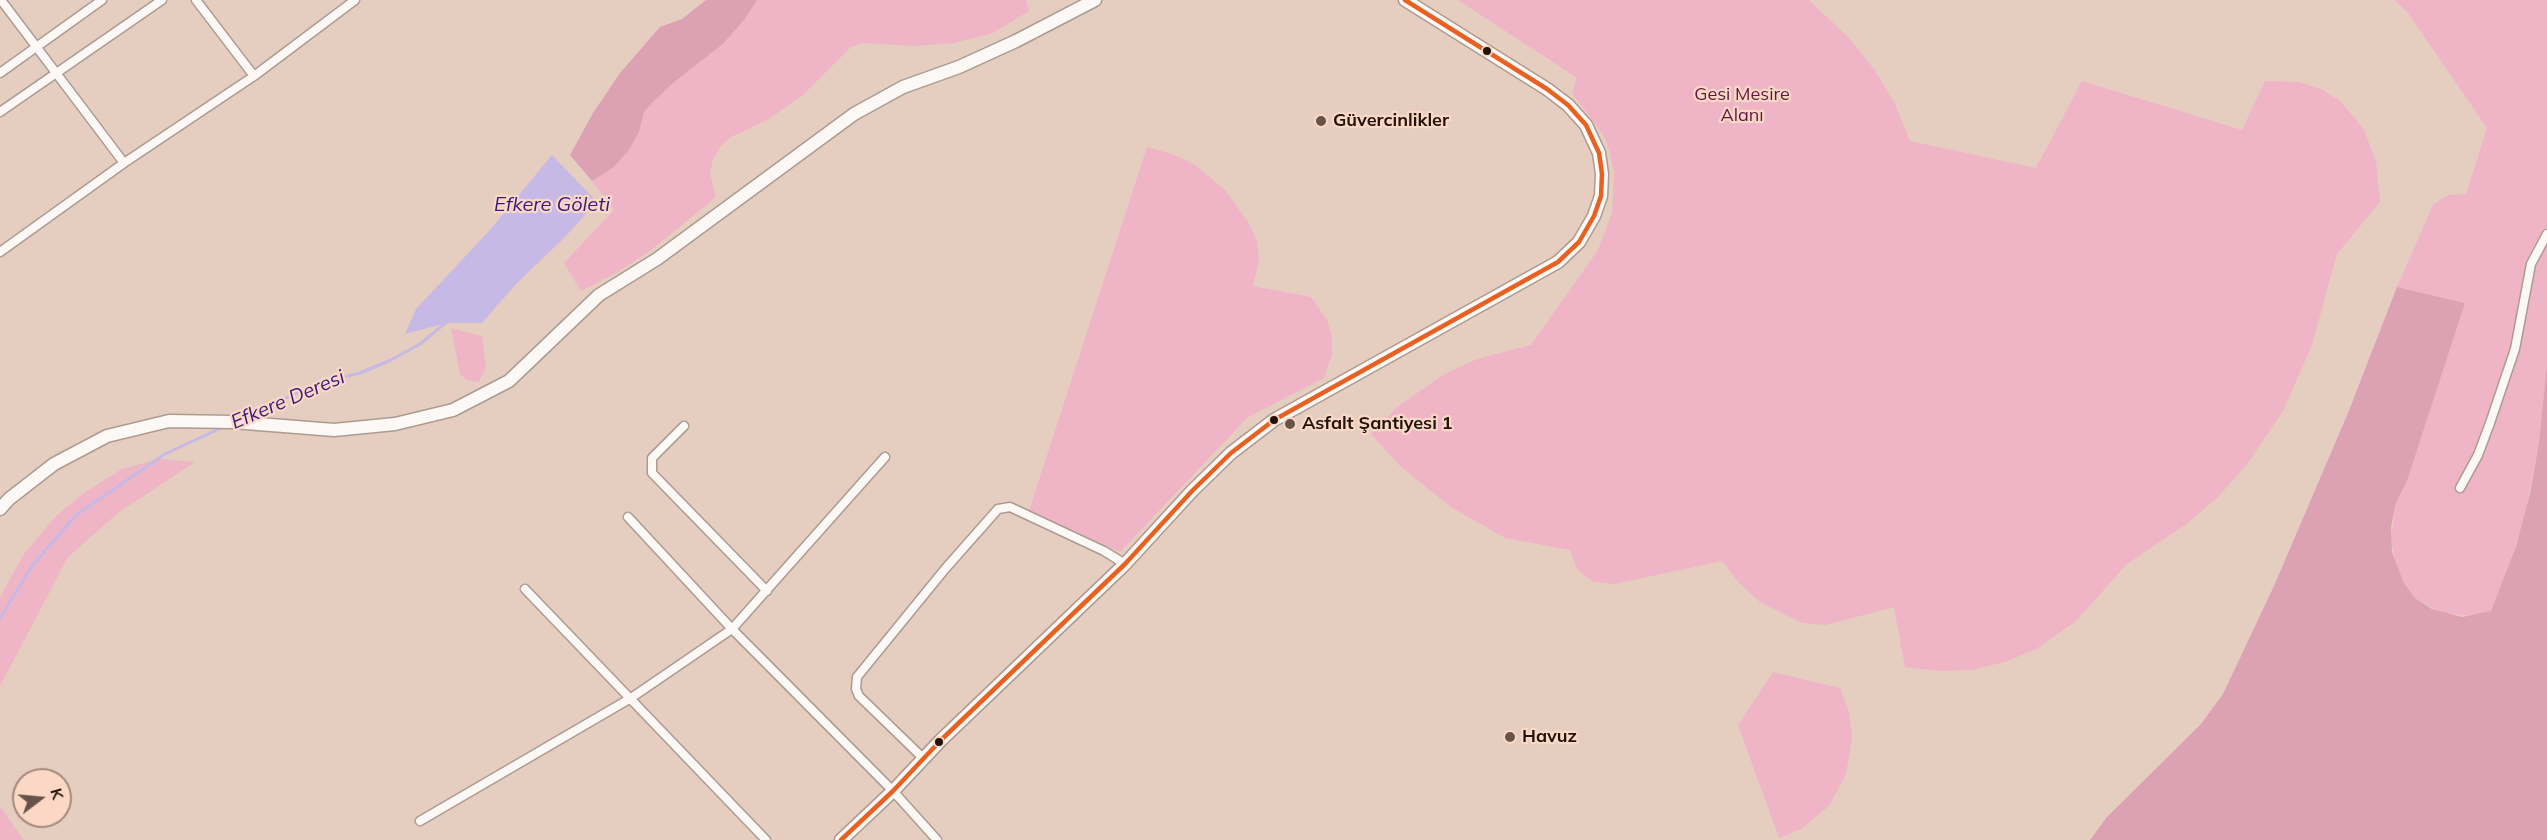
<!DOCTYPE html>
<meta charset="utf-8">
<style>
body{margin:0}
#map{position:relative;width:2547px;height:840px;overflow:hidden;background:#e5cdc0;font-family:Mulish,sans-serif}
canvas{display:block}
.north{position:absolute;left:12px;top:768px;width:60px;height:60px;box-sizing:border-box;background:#fbd8c5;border:2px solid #a4897b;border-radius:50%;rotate:74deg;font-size:16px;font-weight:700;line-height:24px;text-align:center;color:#22130b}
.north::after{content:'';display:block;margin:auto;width:21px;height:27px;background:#66544a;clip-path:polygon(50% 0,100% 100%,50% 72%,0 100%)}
</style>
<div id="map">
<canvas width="2547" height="840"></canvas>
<div class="north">K</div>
</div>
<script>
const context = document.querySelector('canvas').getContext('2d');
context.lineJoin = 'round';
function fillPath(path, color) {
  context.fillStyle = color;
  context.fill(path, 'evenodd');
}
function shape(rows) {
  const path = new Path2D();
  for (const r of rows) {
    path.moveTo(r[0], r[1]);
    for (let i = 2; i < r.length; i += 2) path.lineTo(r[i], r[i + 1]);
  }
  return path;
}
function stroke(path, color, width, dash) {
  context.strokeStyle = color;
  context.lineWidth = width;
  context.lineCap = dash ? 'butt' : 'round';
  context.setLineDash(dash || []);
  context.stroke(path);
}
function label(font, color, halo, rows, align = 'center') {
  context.font = font + ' Mulish,sans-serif';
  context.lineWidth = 4.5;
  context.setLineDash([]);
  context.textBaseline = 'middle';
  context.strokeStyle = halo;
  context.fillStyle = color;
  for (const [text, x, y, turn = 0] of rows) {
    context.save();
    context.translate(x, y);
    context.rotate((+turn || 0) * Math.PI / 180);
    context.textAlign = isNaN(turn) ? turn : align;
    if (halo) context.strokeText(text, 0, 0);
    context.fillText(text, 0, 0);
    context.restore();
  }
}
fillPath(shape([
 [757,0,1026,0,1029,11,993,33,954,43,914,46,863,43,851,47,803,95,769,119,731,137,721,146,713,159,710,174,716,197,650,251,618,272,581,291,564,263,614,210,592,181,613,168,629,150,639,132,644,112,653,102,673,83,723,44,744,20],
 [1458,0,1809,0,1848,37,1874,69,1895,104,1910,141,2036,168,2082,81,2242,130,2265,81,2299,82,2321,89,2340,101,2363,128,2376,161,2380,202,2337,254,2312,345,2283,411,2248,463,2219,496,2185,525,2127,564,2075,622,2036,649,2005,662,1972,670,1939,671,1905,667,1894,607,1826,625,1802,623,1760,602,1739,583,1722,561,1614,584,1593,582,1577,569,1570,550,1505,538,1451,507,1400,466,1371,434,1397,407,1443,375,1477,359,1531,345,1598,250,1612,213,1614,174,1610,152,1604,136,1572,93,1577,78],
 [2395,0,2547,0,2547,365,2539,442,2524,520,2500,590,2491,611,2472,616,2442,613,2415,598,2398,572,2391,540,2396,503,2407,481,2465,303,2397,287,2433,205,2448,195,2466,194,2487,128,2408,13],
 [1147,147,1172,154,1195,165,1226,191,1248,222,1257,241,1259,260,1253,286,1311,297,1327,320,1332,337,1332,354,1324,378,1248,417,1120,552,1029,511],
 [451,328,482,336,486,367,479,382,467,380,460,374],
 [159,459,195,462,119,512,68,557,0,686,0,597,24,554,56,516,84,493,122,469],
 [1773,672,1840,688,1849,712,1852,737,1846,774,1829,806,1801,829,1779,838,1738,725],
 [0,806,21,836,24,840,0,840]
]), '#efb5c6');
fillPath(shape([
 [706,0,757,0,744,20,723,44,673,83,653,102,644,112,639,132,629,150,613,168,592,181,570,155,593,113,620,73,660,27,682,19],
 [2397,287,2465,303,2407,481,2396,503,2391,527,2392,552,2403,581,2415,598,2432,609,2462,617,2491,611,2516,546,2530,494,2539,442,2547,365,2547,840,2090,840,2107,817,2201,724,2223,694,2274,586,2348,413]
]), '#dda1b4');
fillPath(shape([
 [552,155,597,202,565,237,516,284,482,323,447,323,405,334,416,309,489,231]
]), '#c6b9e6');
stroke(shape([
 [243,418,316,384,360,373,391,360,420,344,449,320],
 [0,618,32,566,76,515,165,454,223,427]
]), '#c6b9e6', 3);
const street = shape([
 [1,0,124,163],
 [196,0,254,76],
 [0,73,102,0],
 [0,112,162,0],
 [0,252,124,163,254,76,355,0],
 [684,426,652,458,652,473,767,591],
 [2460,488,2478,455,2490,423,2515,349,2531,264,2547,234],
 [628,517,732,629,893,791,937,840],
 [525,589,766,840],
 [923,758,859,696,856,689,857,677,945,569,998,509,1010,507,1104,551,1125,564],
 [420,821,631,698,732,629,885,457]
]);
const secondary = shape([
 [0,509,9,499,54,464,107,436,169,421,233,422,334,430,395,424,453,410,509,381,599,295,657,259,854,114,903,87,959,67,1016,41,1095,0],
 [841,840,893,791,941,740,1125,564,1192,491,1231,453,1274,420,1558,262,1579,242,1594,216,1601,196,1602,174,1599,153,1586,125,1568,105,1547,89,1405,0]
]);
stroke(street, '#ad9b91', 11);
stroke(secondary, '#ad9b91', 15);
stroke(street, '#fbf8f6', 8);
stroke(secondary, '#fbf8f6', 12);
stroke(shape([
 [841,840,893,791,941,740,1125,564,1192,491,1231,453,1274,420,1558,262,1579,242,1594,216,1601,196,1602,174,1599,153,1586,125,1568,105,1547,89,1405,0]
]), '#e86121', 4.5);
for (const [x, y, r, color] of [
 [1487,51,5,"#22130b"],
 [1321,121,6,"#66544a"],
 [1274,420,5,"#22130b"],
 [1290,424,6,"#66544a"],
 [1510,737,6,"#66544a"],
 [939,742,5,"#22130b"]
]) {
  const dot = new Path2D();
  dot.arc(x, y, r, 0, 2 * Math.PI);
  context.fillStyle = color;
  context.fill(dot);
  stroke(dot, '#fbd8c5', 2);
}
label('18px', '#641443', '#fbd8c5', [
 ["Gesi Mesire",1742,95],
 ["Alanı",1742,116]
]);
label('bold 18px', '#22130b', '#fbd8c5', [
 ["Güvercinlikler",1333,121],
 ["Asfalt Şantiyesi 1",1302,424],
 ["Havuz",1522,737]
], 'left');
label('italic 20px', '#391a7d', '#fbd8c5', [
 ["Efkere Göleti",552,205],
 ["Efkere Deresi",288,400,-23]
]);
</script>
